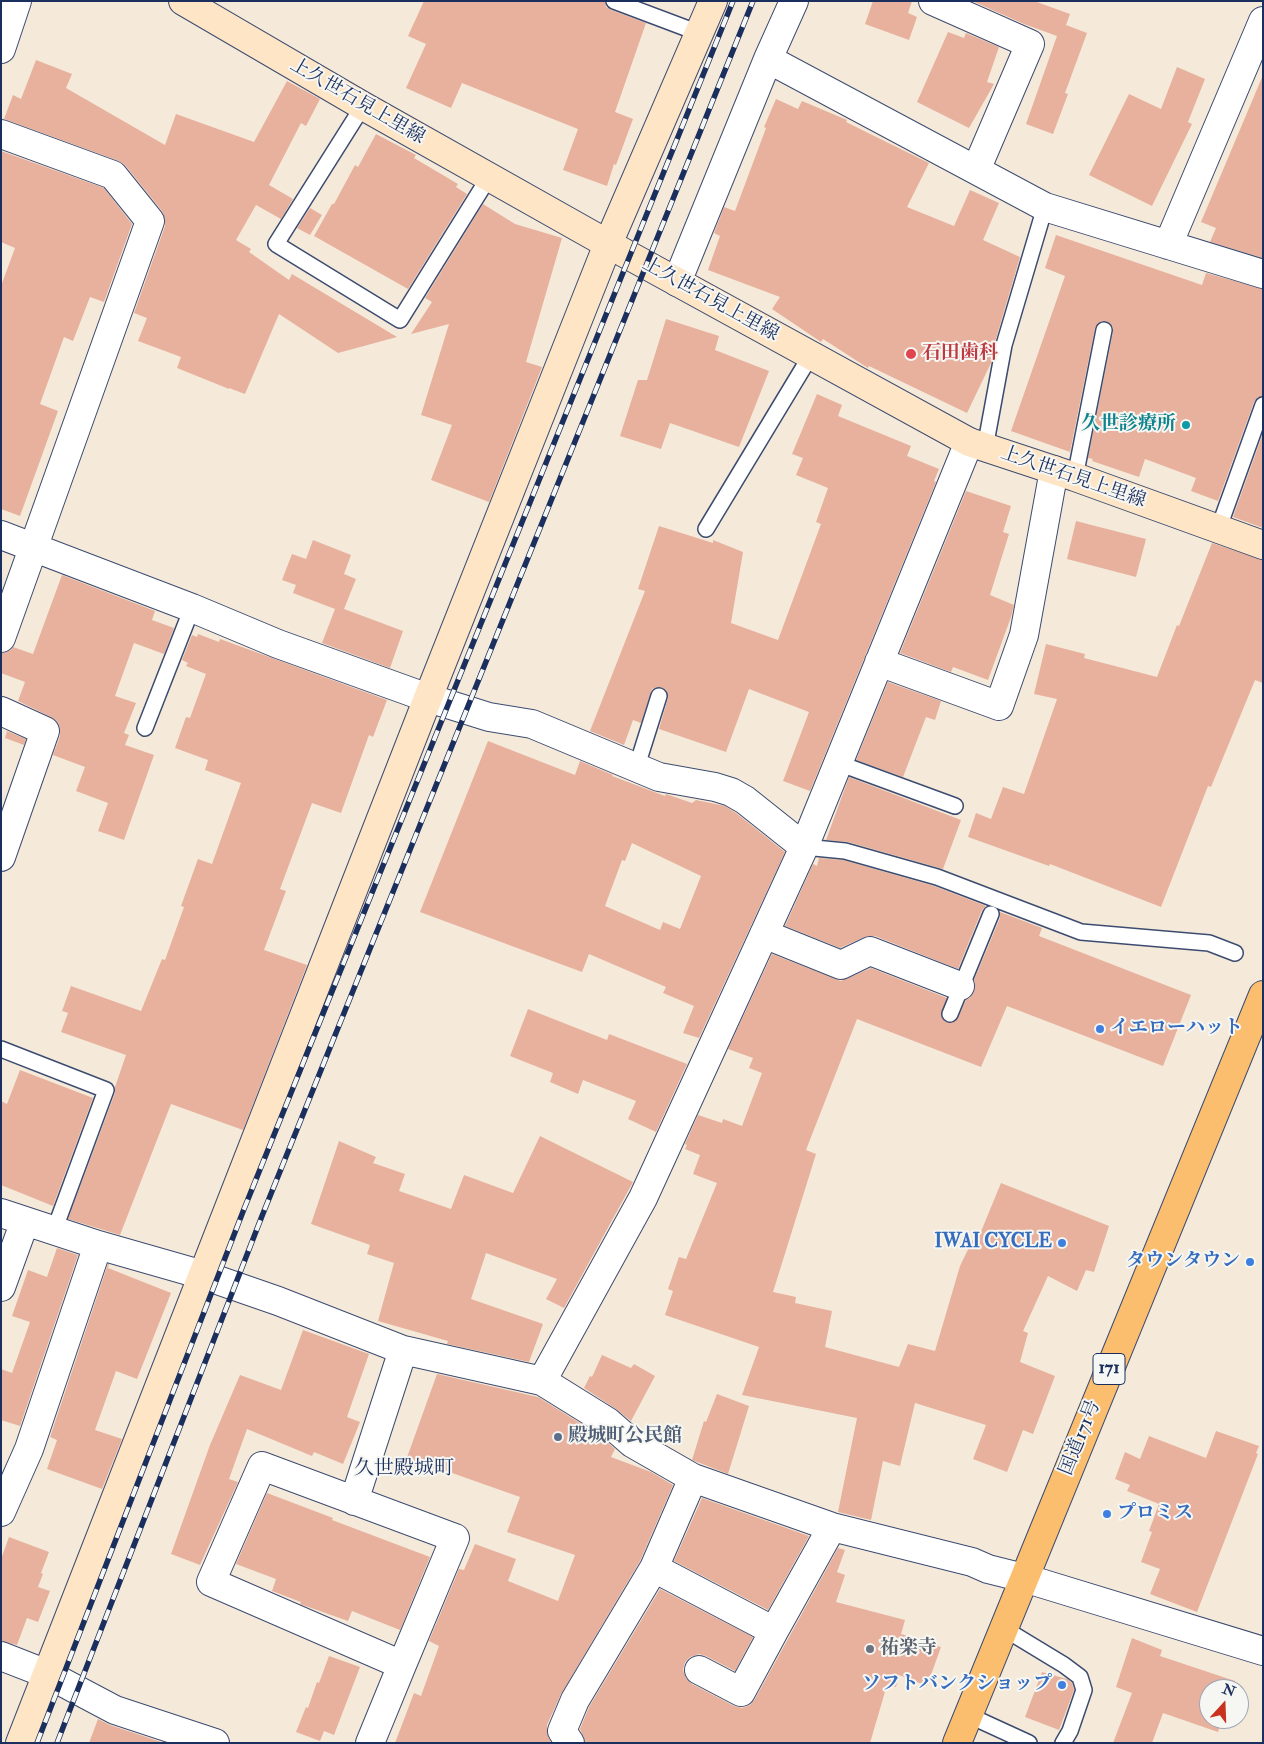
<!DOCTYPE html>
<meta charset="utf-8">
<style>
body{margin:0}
#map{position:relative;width:1264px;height:1744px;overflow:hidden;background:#f5ead9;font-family:"IM FELL Double Pica",serif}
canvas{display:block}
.frame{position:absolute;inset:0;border:2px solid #1b2f5e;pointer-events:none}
.north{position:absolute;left:1199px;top:1679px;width:50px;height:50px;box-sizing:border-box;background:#f6f6f2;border:1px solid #9ea6b7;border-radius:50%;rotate:20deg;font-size:14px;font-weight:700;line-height:20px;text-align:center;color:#1b2f5e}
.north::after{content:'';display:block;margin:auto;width:18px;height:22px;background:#c8321e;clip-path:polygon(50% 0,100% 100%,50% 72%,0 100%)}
</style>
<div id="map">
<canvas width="1264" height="1744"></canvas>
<div class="frame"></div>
<div class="north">N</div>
</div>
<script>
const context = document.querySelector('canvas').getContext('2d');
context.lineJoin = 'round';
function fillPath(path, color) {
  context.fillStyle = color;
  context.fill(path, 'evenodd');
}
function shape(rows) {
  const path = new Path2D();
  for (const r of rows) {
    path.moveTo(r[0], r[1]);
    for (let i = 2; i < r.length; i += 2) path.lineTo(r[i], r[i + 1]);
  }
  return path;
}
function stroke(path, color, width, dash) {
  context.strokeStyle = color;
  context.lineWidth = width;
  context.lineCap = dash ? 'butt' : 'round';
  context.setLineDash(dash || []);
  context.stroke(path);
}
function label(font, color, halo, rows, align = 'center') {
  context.font = font + ' "IM FELL Double Pica","Noto Serif JP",serif';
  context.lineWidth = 4;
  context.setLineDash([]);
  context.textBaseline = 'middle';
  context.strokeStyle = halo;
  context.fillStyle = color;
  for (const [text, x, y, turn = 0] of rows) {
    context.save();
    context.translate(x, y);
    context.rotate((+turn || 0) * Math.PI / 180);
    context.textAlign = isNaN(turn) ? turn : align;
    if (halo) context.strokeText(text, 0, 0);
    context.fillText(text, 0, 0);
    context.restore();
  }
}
fillPath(shape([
 [424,1,605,1,606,7,611,10,646,23,615,112,633,119,616,165,614,164,607,186,563,170,578,129,462,83,451,108,406,88,426,44,408,36],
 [873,1,912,1,908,13,917,17,909,40,865,24],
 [972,1,1034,1,1070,14,1066,25,1087,33,1065,93,1068,94,1053,134,1026,124,1057,36,1024,24],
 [948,32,964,38,966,33,999,47,987,82,994,84,969,128,917,102],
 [36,60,72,74,66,88,165,145,176,114,254,142,287,81,320,99,306,126,301,123,269,185,293,199,281,219,256,205,236,240,251,249,249,252,289,280,292,274,397,337,338,353,279,314,245,394,229,388,229,389,177,368,181,357,138,341,147,318,134,313,165,226,165,218,162,211,125,165,119,161,4,119,13,95,21,99],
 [1177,67,1205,79,1188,122,1192,124,1152,206,1089,175,1129,94,1161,109],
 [1263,75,1263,258,1210,242,1216,228,1201,222],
 [776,99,798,109,802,101,847,120,846,122,929,163,907,207,954,226,970,190,999,203,983,240,1020,257,995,342,991,363,967,413,869,366,868,368,823,339,821,342,772,309,780,297,708,270,720,236,714,233,724,207,735,211,766,128,764,127],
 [376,134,416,155,414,158,458,184,456,187,467,194,408,289,314,236,332,204,334,204,355,165,358,167],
 [1,151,104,188,132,224,104,302,90,297,73,341,64,337,40,404,58,411,20,516,1,509,1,286,15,248,1,242],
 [483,204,515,224,562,238,526,362,542,367,489,502,431,480,452,425,421,415,449,324,411,334,432,302,425,298],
 [310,208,322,215,310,235,297,228],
 [1056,235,1202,285,1206,273,1263,289,1263,396,1257,398,1254,402,1218,501,1191,491,1196,478,1145,459,1139,477,1092,461,1093,459,1088,458,1113,332,1113,327,1106,321,1101,321,1095,328,1070,452,1011,431,1065,276,1045,268],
 [666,319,719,336,715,350,769,371,739,447,670,423,661,449,620,436,638,380,647,380],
 [817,394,842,405,838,416,911,446,907,456,939,469,934,481,936,482,810,791,783,781,809,712,749,689,726,752,659,729,668,698,666,690,661,687,657,687,652,689,641,723,633,720,624,745,590,731,645,591,638,589,659,526,713,543,713,540,743,552,731,623,778,640,821,524,816,522,828,488,796,475,803,458,792,454],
 [1263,433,1263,528,1233,517],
 [966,491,1011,506,1003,532,1009,534,990,595,1014,605,1011,617,988,680,953,667,951,672,900,653],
 [1076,521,1146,539,1136,577,1067,559],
 [313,540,351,555,344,574,356,579,344,609,403,631,390,668,322,643,335,609,293,593,296,585,282,580,292,554,306,559],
 [1212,543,1263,560,1263,683,1255,680,1211,787,1208,786,1161,907,1050,864,1049,866,968,837,976,813,991,819,1003,787,1024,794,1057,699,1034,694,1046,644,1085,654,1084,658,1157,677,1177,625,1179,626],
 [62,575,155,611,152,620,174,628,164,654,134,643,115,696,136,703,124,733,129,735,125,745,154,755,124,840,98,831,108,803,76,791,85,767,53,755,60,736,60,729,58,722,51,717,18,701,25,682,1,673,1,653,11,650,13,647,33,654],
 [198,634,219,642,220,639,387,700,373,737,369,735,341,813,312,803,280,889,286,891,264,950,307,965,243,1130,171,1104,120,1235,68,1219,115,1093,115,1087,126,1055,61,1032,68,1013,62,1011,71,986,141,1011,162,959,165,960,184,907,181,906,198,859,212,864,241,783,205,770,208,760,175,748,186,717,190,718,206,674,186,666,188,663,182,660,192,635,197,637],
 [888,682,941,701,935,720,926,717,903,777,856,760],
 [7,731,26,739,24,745,5,738],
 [488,741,575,775,580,761,613,775,612,776,665,796,666,794,692,803,696,800,725,806,736,813,785,852,699,1038,683,1033,694,1006,663,993,666,987,589,954,582,972,420,912],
 [632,843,701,876,680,929,663,922,660,930,605,906,622,860,625,861],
 [849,777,961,820,943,869,848,842,826,840],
 [819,858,843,860,934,886,986,906,982,910,958,969,875,936,864,937,840,948,785,926,813,864,817,866],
 [1000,912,1042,928,1039,936,1191,995,1163,1066,1007,1006,981,1067,857,1019,806,1150,816,1154,773,1292,796,1297,795,1303,832,1311,825,1347,899,1367,908,1344,935,1351,960,1266,976,1233,980,1234,1001,1183,1109,1226,1094,1272,1086,1270,1077,1291,1048,1276,1023,1331,1028,1333,1020,1362,1055,1376,1033,1434,1023,1430,1007,1472,973,1459,986,1425,915,1403,900,1466,883,1461,871,1520,838,1512,857,1418,742,1395,759,1347,665,1315,673,1291,668,1289,679,1257,686,1259,717,1183,693,1174,700,1155,685,1149,687,1145,685,1144,698,1115,722,1123,723,1119,742,1126,762,1073,749,1068,753,1058,728,1049,772,954,841,981,871,968,947,998,941,1016,946,1022,952,1023,958,1018,966,1000,970,998,974,992,975,984,974,980,1000,918],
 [528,1009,607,1040,609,1034,687,1064,656,1132,628,1119,636,1101,583,1080,578,1094,550,1082,553,1073,510,1056],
 [20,1070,93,1098,53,1206,1,1185,1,1101,7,1104],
 [540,1136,633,1182,564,1308,546,1299,557,1279,486,1253,471,1299,543,1324,529,1362,447,1344,448,1341,378,1321,394,1263,367,1254,370,1245,311,1224,339,1141,376,1157,373,1163,405,1174,399,1191,451,1209,464,1175,513,1193],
 [57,1248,78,1255,20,1426,1,1420,1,1369,12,1373,30,1322,12,1316,28,1270,47,1277],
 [108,1264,109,1264,108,1268,171,1293,137,1379,116,1371,95,1430,122,1439,102,1489,47,1469,57,1440,50,1437],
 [303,1330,369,1354,347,1417,360,1422,343,1464,314,1452,312,1456,247,1429,229,1479,238,1482,200,1565,171,1554,210,1445,240,1375,281,1390],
 [602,1355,631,1368,634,1364,655,1376,631,1421,616,1409,584,1388,590,1376,592,1377],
 [437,1374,538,1397,599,1435,615,1449,611,1457,651,1472,673,1485,640,1561,561,1694,547,1725,547,1733,551,1743,395,1743,414,1693,421,1696,439,1646,429,1641,459,1569,464,1570,475,1544,516,1559,508,1581,558,1601,575,1555,507,1532,520,1497,438,1468,436,1474,405,1463],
 [717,1394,749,1406,728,1474,692,1460,704,1421,706,1422],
 [1216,1431,1259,1446,1256,1453,1258,1454,1197,1612,1150,1594,1160,1569,1141,1562,1152,1532,1149,1531,1159,1504,1127,1491,1130,1485,1115,1479,1125,1452,1140,1459,1149,1436,1206,1458],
 [267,1493,333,1518,332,1520,430,1557,400,1630,352,1611,348,1621,300,1604,301,1602,272,1591,276,1579,236,1564],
 [702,1498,809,1536,768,1610,674,1561],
 [9,1537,49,1552,41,1573,43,1574,38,1587,50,1591,38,1622,27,1618,17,1645,1,1641,1,1559],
 [838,1548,845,1550,837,1572,845,1575,836,1602,905,1620,901,1634,938,1644,937,1646,941,1647,927,1686,899,1675,896,1687,887,1685,870,1743,586,1743,580,1729,589,1707,660,1589,753,1637,735,1671,706,1656,699,1654,690,1657,685,1662,683,1670,686,1678,692,1684,734,1706,742,1708,750,1705,755,1699],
 [1132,1638,1162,1650,1160,1656,1235,1681,1233,1689,1209,1689,1209,1719,1222,1719,1218,1732,1163,1713,1152,1743,1113,1743,1132,1693,1116,1687],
 [329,1656,360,1667,334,1735,324,1731,320,1741,296,1732,306,1707,308,1708,317,1682,319,1683],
 [1042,1672,1067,1679,1072,1683,1074,1690,1059,1730,1025,1717],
 [98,1719,110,1725,164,1743,89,1743]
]), '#e7b19e');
const lane = shape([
 [614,1,699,33],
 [363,106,276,244,400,320,489,177],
 [985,448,1004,345,1045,207],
 [1075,477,1104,330],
 [706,529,811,355],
 [1218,530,1263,405],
 [145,728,192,608],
 [838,763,955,806],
 [636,769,659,696],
 [804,847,845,851,937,877,1081,932,1209,943,1235,953],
 [950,1014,991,914],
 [1,1049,106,1090,54,1231],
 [1003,1628,1064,1665,1080,1677,1084,1690,1070,1731,1063,1743],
 [968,1715,1029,1743]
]);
const street = shape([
 [933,1,1030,44,976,170],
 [1,49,17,1],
 [768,59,794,1],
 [1,134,113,175,150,221,1,638],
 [1168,245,1263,21],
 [677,282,768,59,1045,207,1263,274],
 [1,535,192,608,278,644,428,698,489,717,532,724,659,777,715,787,731,792,745,800,804,847],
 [879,662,999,706,1024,635,1054,470],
 [1,711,45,731,1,857],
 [764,934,841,965,870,951,960,986],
 [1,1213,98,1245,203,1275,278,1301,403,1350,542,1381,608,1422,632,1443,693,1478,832,1527,972,1562,988,1569,1024,1578,1263,1651],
 [1,1287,25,1221],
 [542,1381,643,1198,804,847,969,442],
 [354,1501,403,1350],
 [1,1512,29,1449,98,1245],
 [654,1568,774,1631],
 [1,1656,47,1674,115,1710,215,1743],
 [699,1670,741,1692,774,1631,832,1527],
 [370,1743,402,1665,455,1538,262,1466,211,1582,402,1665],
 [570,1743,562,1731,575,1700,654,1568,693,1478]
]);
const secondary = shape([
 [183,1,363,106,608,244,969,442,1075,477,1263,545],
 [20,1743,428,698,608,244,713,1]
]);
const highway = shape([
 [957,1743,1263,995]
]);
stroke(lane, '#3c4b70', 18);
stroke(street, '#3c4b70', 30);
stroke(secondary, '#3c4b70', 30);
stroke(highway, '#3c4b70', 30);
stroke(lane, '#fff', 15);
stroke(street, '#fff', 28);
stroke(secondary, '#fde5c5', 28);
stroke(highway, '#fbbe6e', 28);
const rail = shape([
 [37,1743,244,1209,733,1],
 [57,1743,262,1216,753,1]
]);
stroke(rail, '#1b2f5e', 5.5);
stroke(rail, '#f6f6f2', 4, [11]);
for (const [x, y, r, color] of [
 [911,354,6,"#e0444e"],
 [1186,425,5,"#0f9aa8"],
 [1100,1029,5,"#3f7fe0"],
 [1062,1243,5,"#3f7fe0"],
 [1250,1262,5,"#3f7fe0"],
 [558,1437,5,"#5c6f8a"],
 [1107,1514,5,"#3f7fe0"],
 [870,1649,5,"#6b7280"],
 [1062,1685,5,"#3f7fe0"]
]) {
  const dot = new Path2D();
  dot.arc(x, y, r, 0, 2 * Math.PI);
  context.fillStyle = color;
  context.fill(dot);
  stroke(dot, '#f6f6f2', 2);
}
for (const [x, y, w] of [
 [1109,1369,32]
]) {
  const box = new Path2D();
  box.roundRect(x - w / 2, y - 15.5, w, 31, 4);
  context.fillStyle = '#f6f6f2';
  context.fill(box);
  stroke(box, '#1b2f5e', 1);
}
label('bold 18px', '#1b2f5e', null, [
 ["171",1109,1369]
]);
label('19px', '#1b2f5e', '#f6f6f2', [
 ["上久世石見上里線",357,102,30],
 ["上久世石見上里線",710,300,29],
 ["上久世石見上里線",1073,478,19],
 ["国道171号",1081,1438,-68]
]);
label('bold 19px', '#be3a42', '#f6f6f2', [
 ["石田歯科",922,354]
], 'left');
label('bold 19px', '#0d838f', '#f6f6f2', [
 ["久世診療所",1176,425]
], 'right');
label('bold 19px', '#366cbe', '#f6f6f2', [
 ["イエローハット",1110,1029,"left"],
 ["IWAI CYCLE",1052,1243],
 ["タウンタウン",1240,1262],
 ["プロミス",1117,1514,"left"],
 ["ソフトバンクショップ",1052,1685]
], 'right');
label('bold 19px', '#4e5e75', '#f6f6f2', [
 ["殿城町公民館",568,1437]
], 'left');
label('bold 19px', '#5b616d', '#f6f6f2', [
 ["祐楽寺",880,1649]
], 'left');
label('20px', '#1b2f5e', '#f6f6f2', [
 ["久世殿城町",404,1470]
]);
</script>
